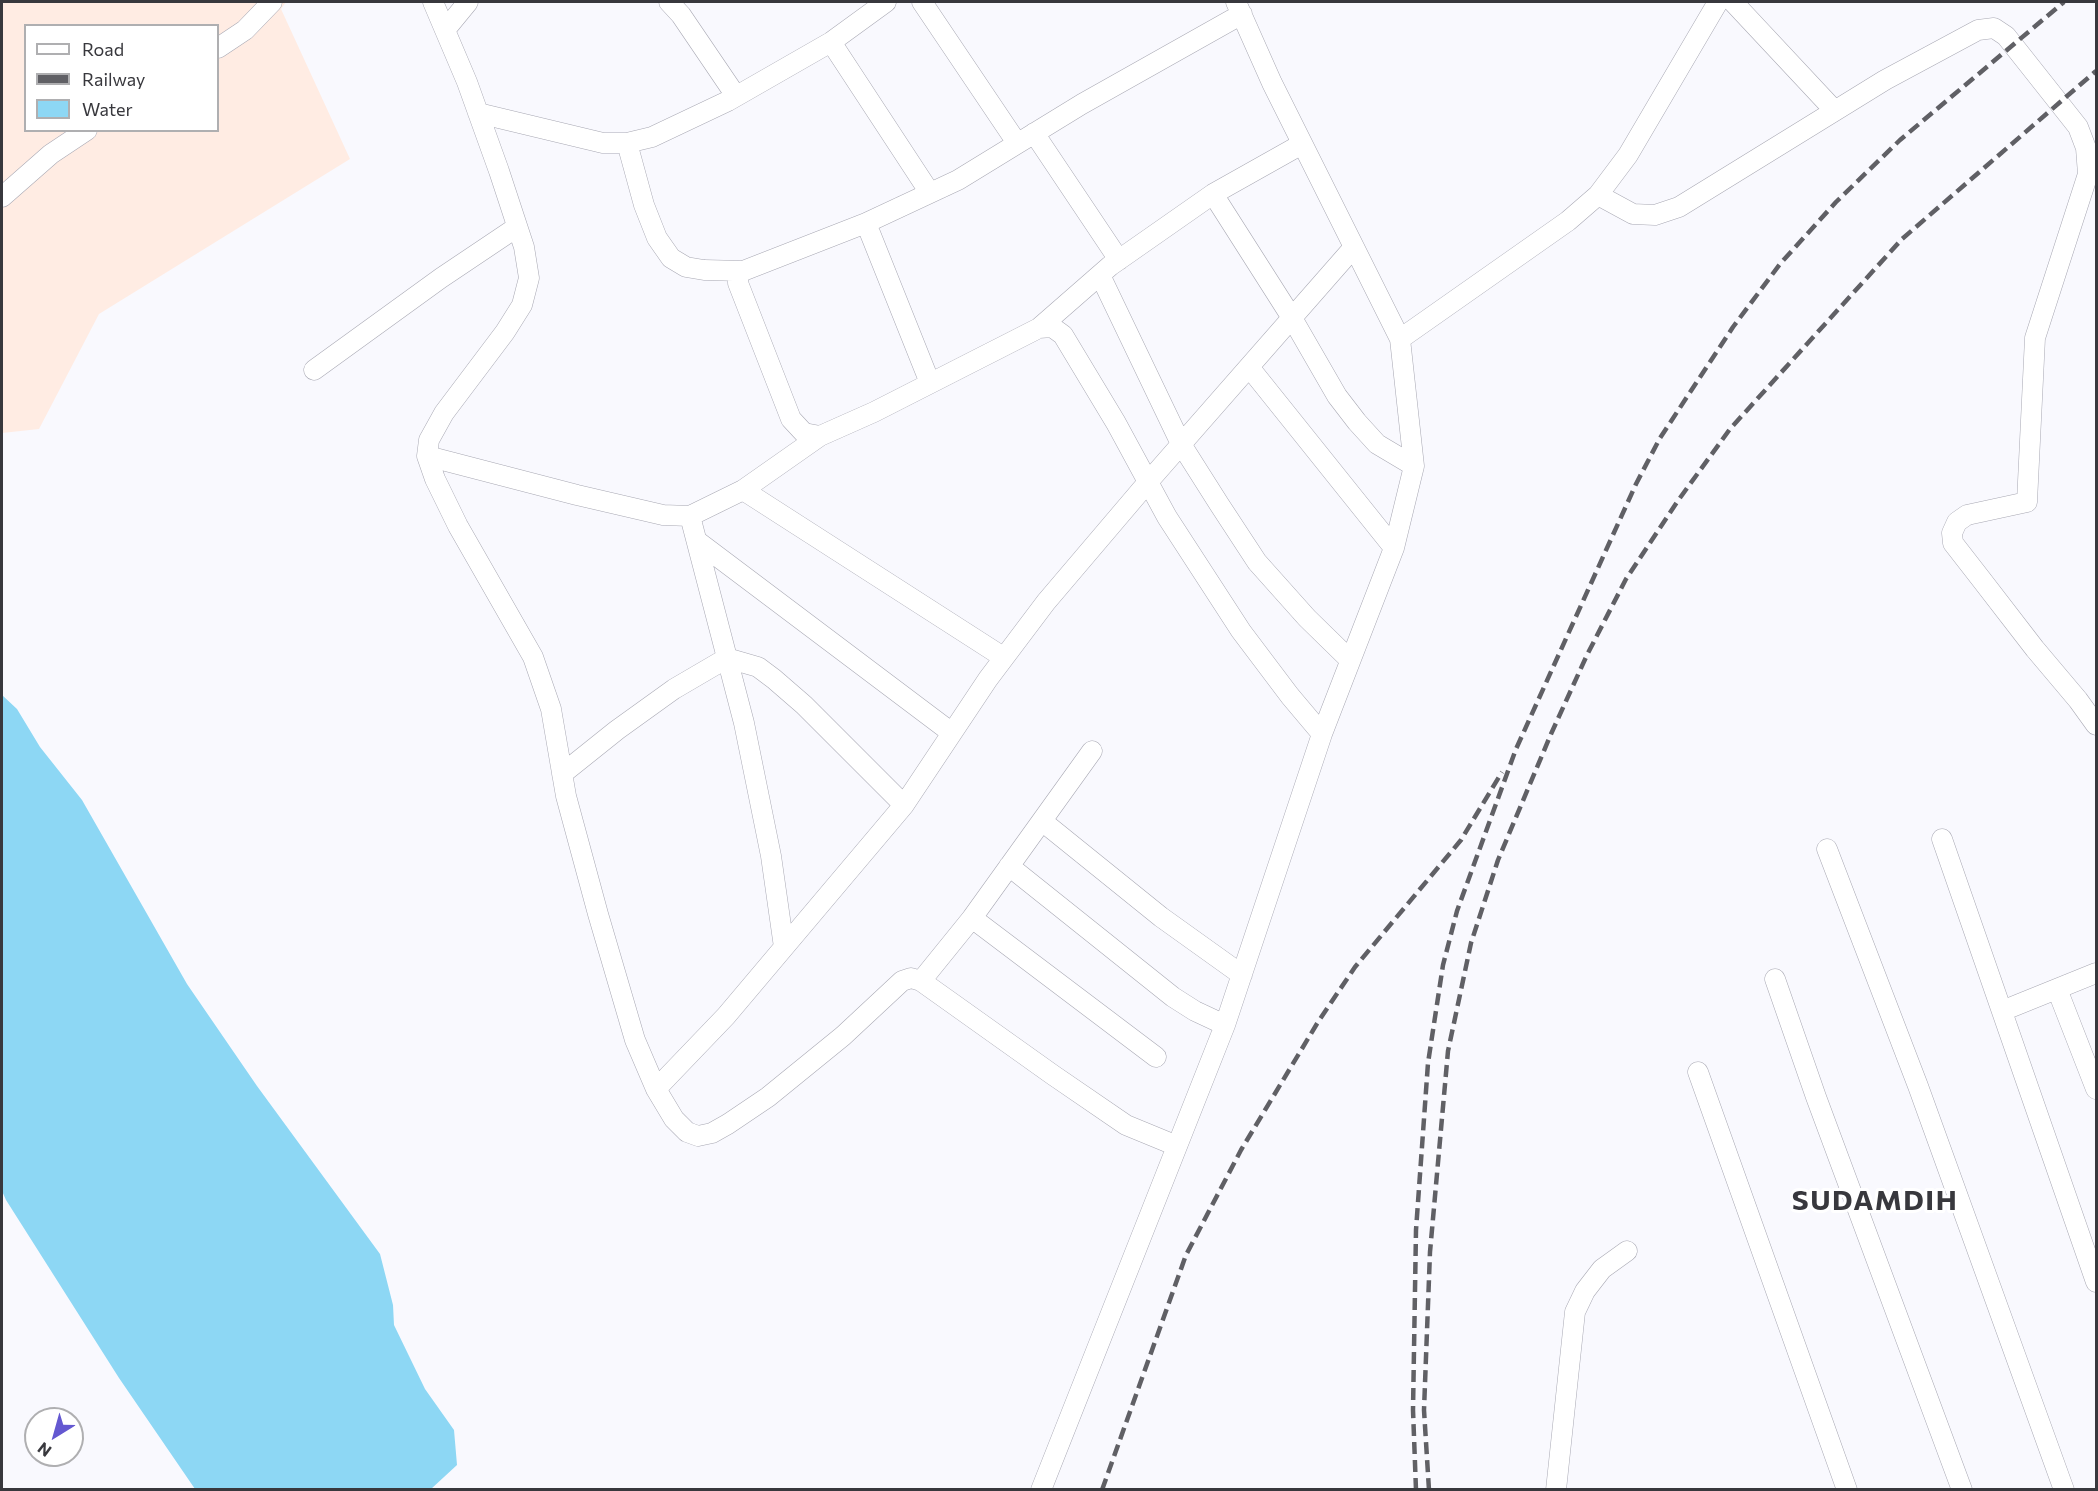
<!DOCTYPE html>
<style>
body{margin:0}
#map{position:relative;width:2098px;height:1491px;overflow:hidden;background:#f9f9fe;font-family:Commissioner,sans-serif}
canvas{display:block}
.frame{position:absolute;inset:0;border:3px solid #38383d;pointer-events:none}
.legend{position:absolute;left:24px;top:24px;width:195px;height:108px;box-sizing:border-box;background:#fff;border:2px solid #afafb1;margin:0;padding:8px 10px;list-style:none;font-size:18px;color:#38383d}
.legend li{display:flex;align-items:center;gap:12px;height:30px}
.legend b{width:30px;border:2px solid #afafb1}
.north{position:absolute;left:24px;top:1407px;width:60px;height:60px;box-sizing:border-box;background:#fff;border:2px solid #afafb1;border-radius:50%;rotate:217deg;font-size:16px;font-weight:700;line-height:24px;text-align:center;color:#38383d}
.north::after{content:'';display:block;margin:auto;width:21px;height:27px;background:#6458d1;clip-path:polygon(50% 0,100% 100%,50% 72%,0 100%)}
</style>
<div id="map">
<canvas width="2098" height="1491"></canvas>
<div class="frame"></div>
<ul class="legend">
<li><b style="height:8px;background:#fff"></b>Road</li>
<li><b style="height:8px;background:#606065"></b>Railway</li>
<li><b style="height:16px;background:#8dd7f4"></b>Water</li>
</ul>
<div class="north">N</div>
</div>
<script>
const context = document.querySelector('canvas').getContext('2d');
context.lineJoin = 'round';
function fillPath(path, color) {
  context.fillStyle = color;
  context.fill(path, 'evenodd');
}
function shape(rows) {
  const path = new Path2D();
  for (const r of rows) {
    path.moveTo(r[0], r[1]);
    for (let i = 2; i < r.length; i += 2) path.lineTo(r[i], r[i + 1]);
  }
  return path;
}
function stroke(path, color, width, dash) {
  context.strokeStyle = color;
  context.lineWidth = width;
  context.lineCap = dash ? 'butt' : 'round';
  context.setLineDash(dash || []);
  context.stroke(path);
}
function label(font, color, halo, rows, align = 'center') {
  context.font = font + ' Commissioner,sans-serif';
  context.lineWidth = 6;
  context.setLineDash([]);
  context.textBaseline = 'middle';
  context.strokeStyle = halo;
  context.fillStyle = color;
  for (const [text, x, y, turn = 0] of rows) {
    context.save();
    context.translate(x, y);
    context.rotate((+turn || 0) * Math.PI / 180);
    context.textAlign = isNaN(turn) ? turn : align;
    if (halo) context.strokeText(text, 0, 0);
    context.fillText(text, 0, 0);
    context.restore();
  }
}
fillPath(shape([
 [2,2,286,2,281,9,350,159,99,314,39,429,2,433],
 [26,26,218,26,218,130,26,130]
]), '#ffece3');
fillPath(shape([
 [2,695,17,709,40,747,82,800,187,984,257,1086,380,1254,393,1305,394,1325,425,1389,454,1430,457,1465,431,1489,195,1489,119,1378,6,1200,2,1191]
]), '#8dd7f4');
const minor = shape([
 [433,2,467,82,499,171,524,247,529,278,522,305,505,332,444,413,429,440,427,456,435,479,458,526,533,657,551,709,566,796,598,914,635,1040,656,1089,674,1119,687,1132,698,1136,712,1133,728,1124,768,1097,843,1036,902,981,911,978,921,981,1053,1075,1126,1125,1177,1146],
 [669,2,681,15,736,96],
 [922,2,1017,143],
 [1733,2,1834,110],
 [1242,14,1082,104,958,180,866,223,743,271,738,276,738,283,791,419,804,433,820,436,874,412,1039,328,1052,327,1063,335,1116,423,1167,517,1241,631,1290,696,1322,734],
 [445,30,468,2],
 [831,42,930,193],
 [218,48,245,30,272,2],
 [478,113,603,143,627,143,652,137,728,101,831,42,886,2],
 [1034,133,1119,260],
 [627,143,644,205,657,238,671,258,686,267,704,270,743,271],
 [1213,194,1292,318,1337,396,1357,422,1377,444,1414,466],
 [1598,195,1628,155,1718,2],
 [2,197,51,154,87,130],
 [866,223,930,383],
 [1100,275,1181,444,1219,504,1257,562,1307,618,1350,660],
 [1039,328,1110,266,1213,194,1302,144],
 [1400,339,1568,221,1598,195,1633,214,1655,215,1679,207,1885,80,1978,30,1994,28,2006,36,2078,127,2086,148,2088,174,2035,338,2027,502,1967,515,1957,522,1952,533,1953,543,1981,579,2035,649,2078,700,2096,725],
 [1249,367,1394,548],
 [314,370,441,278,517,227],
 [427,456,577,495,663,515,690,516,743,490,820,436],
 [743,490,1003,657],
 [690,516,744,723,771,856,784,947],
 [697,541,952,733],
 [562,774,617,730,674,689,727,658,758,667,774,679,804,705,904,805],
 [1042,821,1161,917,1242,975],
 [1942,839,2096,1282],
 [1827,849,1918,1086,2064,1490],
 [1009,866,1173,997,1195,1011,1225,1025],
 [972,918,1156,1057],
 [1775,979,1816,1097,1962,1490],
 [921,981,972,918,1092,751],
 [2057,989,2096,1089],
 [2002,1011,2096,973],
 [1698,1072,1847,1490],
 [656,1089,726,1016,904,805,988,679,1046,602,1148,482,1354,247],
 [1041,1490,1225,1025,1322,734,1394,548,1414,466,1400,339,1272,83,1236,2],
 [1556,1490,1575,1312,1585,1291,1602,1269,1627,1251]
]);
stroke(minor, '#a8a8b3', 21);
stroke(minor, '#fff', 20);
stroke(shape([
 [1102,1490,1186,1255,1241,1150,1318,1022,1355,967,1461,840,1502,772],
 [1416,1490,1413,1410,1416,1230,1428,1063,1443,965,1457,911,1516,749,1636,484,1660,438,1733,327,1780,264,1836,202,1900,140,2064,2],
 [1429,1490,1424,1410,1430,1252,1448,1051,1471,943,1498,860,1551,734,1587,655,1626,579,1677,502,1730,429,1902,239,2096,71]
]), '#606065', 4.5, [12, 6]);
context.letterSpacing = '1.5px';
label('bold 28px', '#38383d', '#fff', [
 ["SUDAMDIH",1875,1201]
]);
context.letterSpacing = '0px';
</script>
